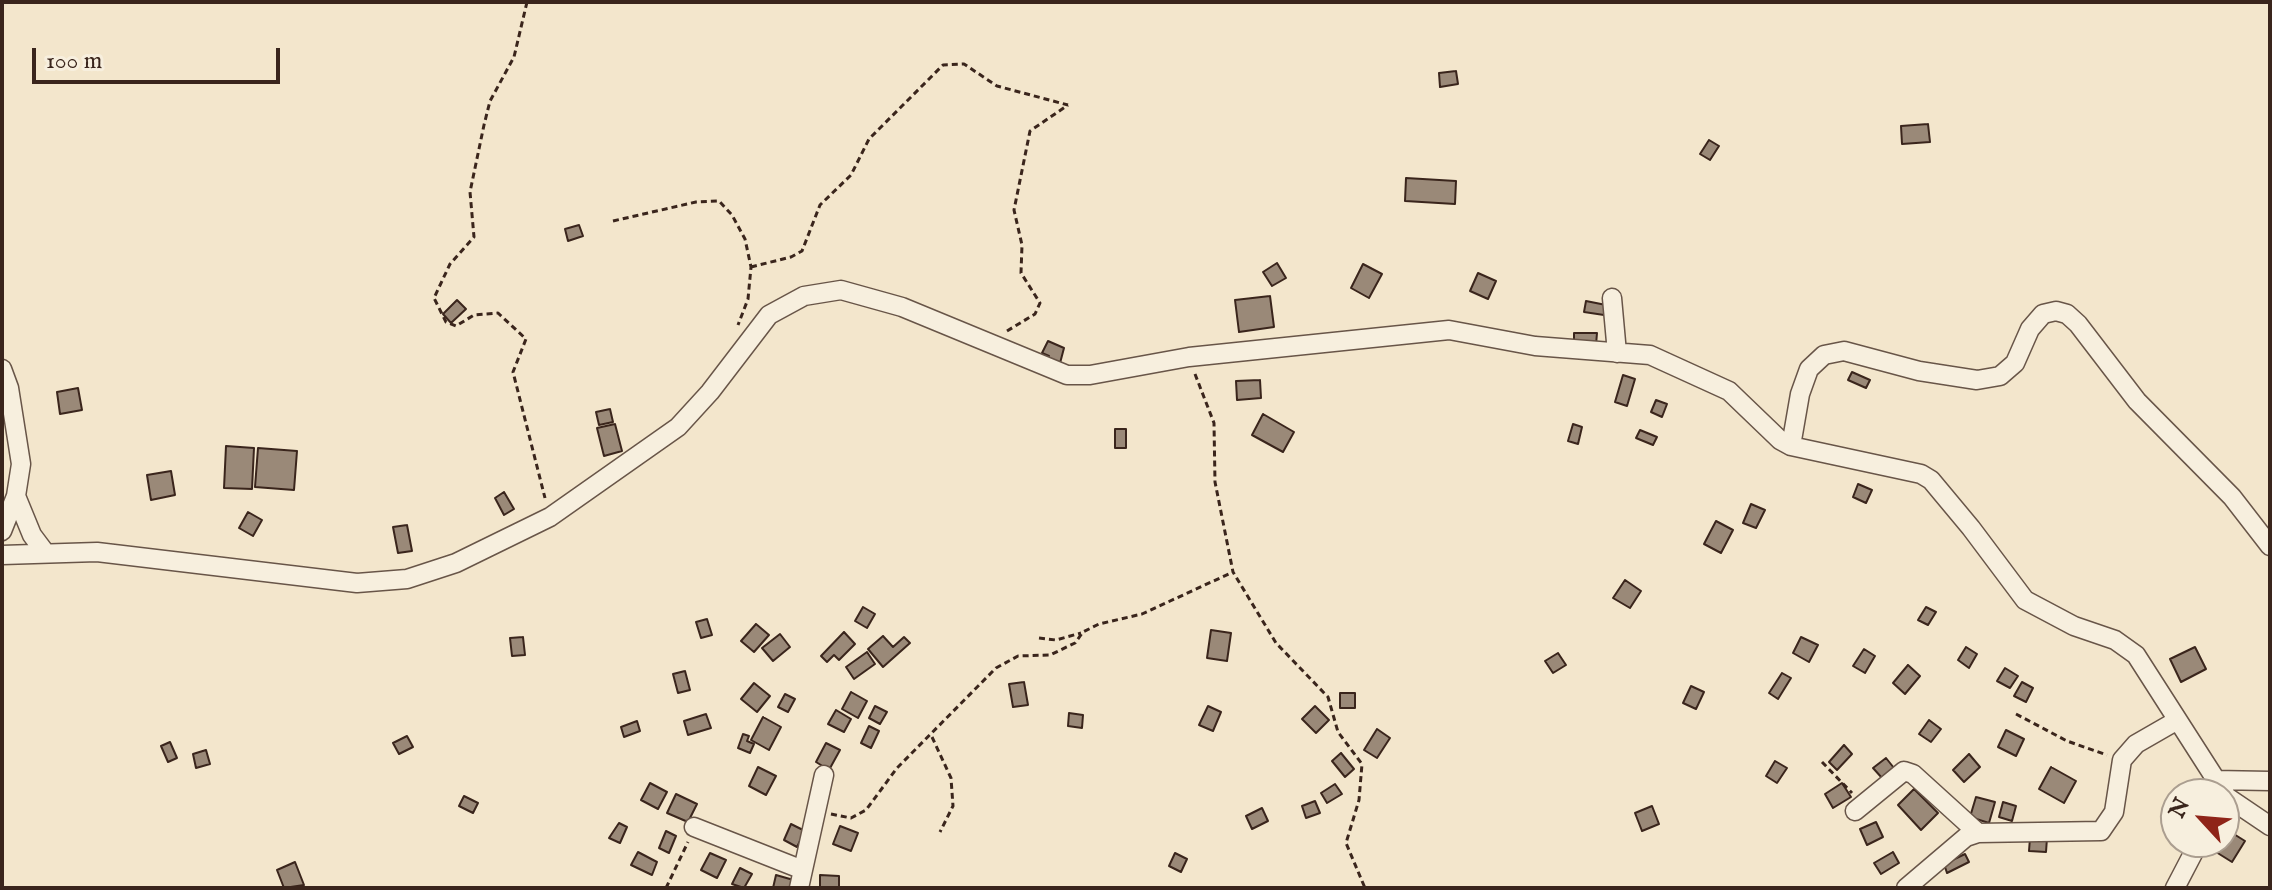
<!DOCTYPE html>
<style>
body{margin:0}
#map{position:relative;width:2272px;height:890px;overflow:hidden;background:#f3e6cc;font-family:"IM FELL English",serif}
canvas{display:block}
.frame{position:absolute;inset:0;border:4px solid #3a251c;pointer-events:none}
.north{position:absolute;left:2160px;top:778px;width:80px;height:80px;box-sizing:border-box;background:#f7efde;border:2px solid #ab9e90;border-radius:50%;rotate:296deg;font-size:22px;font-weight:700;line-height:32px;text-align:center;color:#3a251c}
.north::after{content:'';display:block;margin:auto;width:28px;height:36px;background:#8f2418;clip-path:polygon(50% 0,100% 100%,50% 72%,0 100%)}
.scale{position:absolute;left:32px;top:48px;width:248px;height:36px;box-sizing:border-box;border:4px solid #3a251c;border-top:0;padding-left:10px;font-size:24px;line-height:28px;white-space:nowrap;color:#3a251c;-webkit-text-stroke:6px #f7efde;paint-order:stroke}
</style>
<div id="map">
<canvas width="2272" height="890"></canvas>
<div class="frame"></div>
<div class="north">N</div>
<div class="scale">100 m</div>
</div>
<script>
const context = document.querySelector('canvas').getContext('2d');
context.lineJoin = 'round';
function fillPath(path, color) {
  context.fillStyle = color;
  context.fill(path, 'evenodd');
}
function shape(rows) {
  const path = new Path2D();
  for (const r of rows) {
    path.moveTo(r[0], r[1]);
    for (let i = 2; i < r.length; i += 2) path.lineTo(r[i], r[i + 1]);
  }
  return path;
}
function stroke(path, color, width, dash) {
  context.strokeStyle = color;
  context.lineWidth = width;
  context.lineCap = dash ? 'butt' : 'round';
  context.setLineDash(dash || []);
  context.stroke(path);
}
const building = shape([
 [1456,71,1458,84,1440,87,1439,73,1456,71],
 [1928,124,1930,142,1902,144,1901,126,1928,124],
 [1709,140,1719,146,1710,160,1700,154,1709,140],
 [1406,178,1456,181,1455,204,1405,201,1406,178],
 [579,225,583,236,568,241,565,229,579,225],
 [1277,263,1286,278,1272,286,1263,272,1277,263],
 [1363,264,1382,274,1369,298,1351,288,1363,264],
 [1478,273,1496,281,1488,299,1470,291,1478,273],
 [1270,296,1274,327,1239,332,1235,300,1270,296],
 [457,300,466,309,451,323,443,314,457,300],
 [1586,301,1606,305,1604,315,1584,312,1586,301],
 [1574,333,1597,333,1596,345,1574,344,1574,333],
 [1048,341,1064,348,1059,367,1047,361,1049,356,1042,353,1048,341],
 [1852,372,1870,380,1866,388,1848,380,1852,372],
 [1623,375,1635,379,1627,406,1615,402,1623,375],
 [1260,380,1261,398,1237,400,1236,381,1260,380],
 [78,388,82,410,60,414,57,392,78,388],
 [1656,400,1667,404,1662,417,1651,412,1656,400],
 [610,409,613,422,599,425,596,412,610,409],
 [1263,414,1294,432,1283,452,1252,435,1263,414],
 [615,424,622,451,604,456,597,428,615,424],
 [1573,424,1582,427,1578,444,1568,441,1573,424],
 [1115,429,1126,429,1126,448,1115,448,1115,429],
 [1640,430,1657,437,1653,445,1636,438,1640,430],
 [226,446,254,448,252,489,224,488,226,446],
 [258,448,297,451,294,490,255,487,258,448],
 [171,471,175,495,151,500,147,475,171,471],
 [1858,484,1872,490,1866,503,1853,497,1858,484],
 [504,492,514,509,504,515,495,498,504,492],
 [1751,504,1765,510,1756,528,1743,523,1751,504],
 [248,512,262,520,253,536,239,528,248,512],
 [1716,521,1733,530,1721,553,1704,544,1716,521],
 [407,525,412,551,398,553,393,527,407,525],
 [1625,580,1641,591,1630,608,1613,598,1625,580],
 [863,607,875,614,867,628,855,621,863,607],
 [1926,607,1936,612,1928,625,1918,620,1926,607],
 [707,619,712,635,701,638,696,622,707,619],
 [756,624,769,635,754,652,741,641,756,624],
 [1211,630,1231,633,1227,661,1207,658,1211,630],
 [844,632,855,644,839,660,834,655,827,662,821,656,844,632],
 [780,634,790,647,773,661,762,648,780,634],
 [883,636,893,647,904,637,910,643,883,667,868,649,883,636],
 [523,637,525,655,512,656,510,638,523,637],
 [1801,637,1818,645,1809,662,1793,653,1801,637],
 [1966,647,1977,654,1969,668,1958,660,1966,647],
 [2195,647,2206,669,2181,682,2170,659,2195,647],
 [1864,649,1875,656,1865,673,1853,666,1864,649],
 [867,652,875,664,854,679,846,667,867,652],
 [1558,653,1566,665,1553,673,1545,661,1558,653],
 [1908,665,1920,676,1905,694,1893,683,1908,665],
 [2005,668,2018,676,2010,688,1997,681,2005,668],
 [685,671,690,690,678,693,673,674,685,671],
 [1782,673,1791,678,1778,699,1769,693,1782,673],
 [1024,682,1028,705,1013,707,1009,684,1024,682],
 [2022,682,2033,688,2026,702,2014,696,2022,682],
 [754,683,770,696,757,712,741,699,754,683],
 [1691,686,1704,692,1696,709,1683,703,1691,686],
 [851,692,867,701,858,718,842,709,851,692],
 [1340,693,1355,693,1355,708,1340,708,1340,693],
 [785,694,795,699,788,712,778,707,785,694],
 [875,706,887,712,880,724,869,718,875,706],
 [1208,706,1221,712,1213,731,1199,725,1208,706],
 [1315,706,1329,720,1316,733,1302,719,1315,706],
 [836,710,851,719,844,732,828,724,836,710],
 [1069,713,1083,715,1082,728,1068,726,1069,713],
 [706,714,711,728,688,735,684,721,706,714],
 [763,717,781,727,769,750,751,740,763,717],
 [1929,720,1941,729,1931,742,1919,734,1929,720],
 [637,721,640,731,624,737,621,727,637,721],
 [869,726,879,731,871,748,861,743,869,726],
 [1377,729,1390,738,1377,758,1364,750,1377,729],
 [2006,730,2024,739,2016,756,1998,747,2006,730],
 [743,734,749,736,747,741,754,744,750,753,738,748,743,734],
 [407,736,413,747,399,754,393,743,407,736],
 [170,742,177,758,168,762,161,746,170,742],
 [826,743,840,750,829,770,816,762,826,743],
 [1844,745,1852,754,1837,770,1829,762,1844,745],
 [206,750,210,764,196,768,193,754,206,750],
 [1341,753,1354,769,1345,777,1332,761,1341,753],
 [1969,754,1980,767,1964,782,1953,770,1969,754],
 [1886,758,1894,768,1882,778,1873,768,1886,758],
 [1775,761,1787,768,1777,783,1766,776,1775,761],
 [758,767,776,776,766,795,749,786,758,767],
 [2051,767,2076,781,2064,803,2039,789,2051,767],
 [650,783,667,792,658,809,641,800,650,783],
 [1842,783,1851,797,1833,808,1825,794,1842,783],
 [1335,784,1342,794,1327,803,1321,793,1335,784],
 [1914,789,1938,813,1921,830,1898,805,1914,789],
 [676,794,697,804,688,822,667,813,676,794],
 [464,796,478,803,473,813,459,806,464,796],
 [1976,797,1995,802,1989,823,1970,817,1976,797],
 [1315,801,1320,813,1306,818,1302,806,1315,801],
 [2003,802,2016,806,2012,821,1999,817,2003,802],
 [1652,806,1659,824,1642,831,1635,813,1652,806],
 [1262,808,1268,821,1252,829,1246,816,1262,808],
 [1876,822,1883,837,1867,845,1860,829,1876,822],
 [619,823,627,827,620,843,609,838,619,823],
 [791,824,805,831,797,847,784,840,791,824],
 [840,826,858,833,851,851,833,844,840,826],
 [666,831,676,836,669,853,659,848,666,831],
 [2229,831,2245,841,2232,862,2216,852,2229,831],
 [2030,838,2047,838,2046,852,2029,851,2030,838],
 [638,852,657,862,652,875,631,865,638,852],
 [1893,852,1899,863,1881,874,1874,863,1893,852],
 [710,853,726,860,717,878,701,870,710,853],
 [1175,853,1187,859,1181,872,1169,866,1175,853],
 [1965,854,1969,862,1947,873,1944,864,1965,854],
 [295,862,304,885,284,888,277,870,295,862],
 [740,868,752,874,744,888,732,884,740,868],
 [776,875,797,881,796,888,773,888,776,875],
 [820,875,839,876,839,888,820,887,820,875]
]);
fillPath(building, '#9a8978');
stroke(building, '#3a251c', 2);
const minor = shape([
 [1612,298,1617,353],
 [2,369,9,388,21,464,16,496,2,531],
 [1791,446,1800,394,1809,369,1824,355,1844,351,1919,371,1977,380,2000,376,2015,363,2030,329,2043,314,2056,311,2067,314,2078,324,2137,401,2232,497,2270,546],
 [16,496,32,535,44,551],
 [2,555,97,552,357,583,407,579,456,563,550,517,678,427,710,392,769,315,804,296,841,290,902,307,1067,375,1090,375,1189,357,1449,330,1535,346,1650,355,1729,391,1780,440,1791,446,1921,474,1931,480,1971,528,2025,600,2074,626,2115,640,2136,655,2227,797,2270,826],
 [2214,780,2270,781],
 [1855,811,1904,771,1913,774,1978,833],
 [694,827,803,870],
 [799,888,824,775],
 [1906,888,1966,837,1978,833,2101,831,2114,812,2122,760,2136,744,2176,721],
 [2175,888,2199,842]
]);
stroke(minor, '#685548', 21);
stroke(shape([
 [527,2,514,57,490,101,484,125,470,192,474,237,450,264,434,298,446,322,456,326,474,315,498,313,526,339,513,372,545,498],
 [613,221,696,202,719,201,732,215,745,239,751,267,748,299,738,325],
 [751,267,791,257,802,251,820,205,851,175,869,139,943,65,964,64,997,86,1068,105],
 [1007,331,1035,314,1040,303,1021,273,1022,245,1014,210,1030,131,1068,105],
 [1195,374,1214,423,1215,482,1233,572,1276,643,1328,697,1338,732,1362,764,1359,800,1346,843,1365,888],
 [1039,638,1056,640,1081,633],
 [2016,714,2067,741,2107,755],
 [932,737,951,778,953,806,940,832],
 [1822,762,1852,793],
 [831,814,851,818,866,810,897,768,996,668,1018,656,1050,655,1075,643,1083,632,1099,624,1142,614,1233,572],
 [666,888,688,842]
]), '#3a251c', 3, [6, 4]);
stroke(minor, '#f7efde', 18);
</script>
